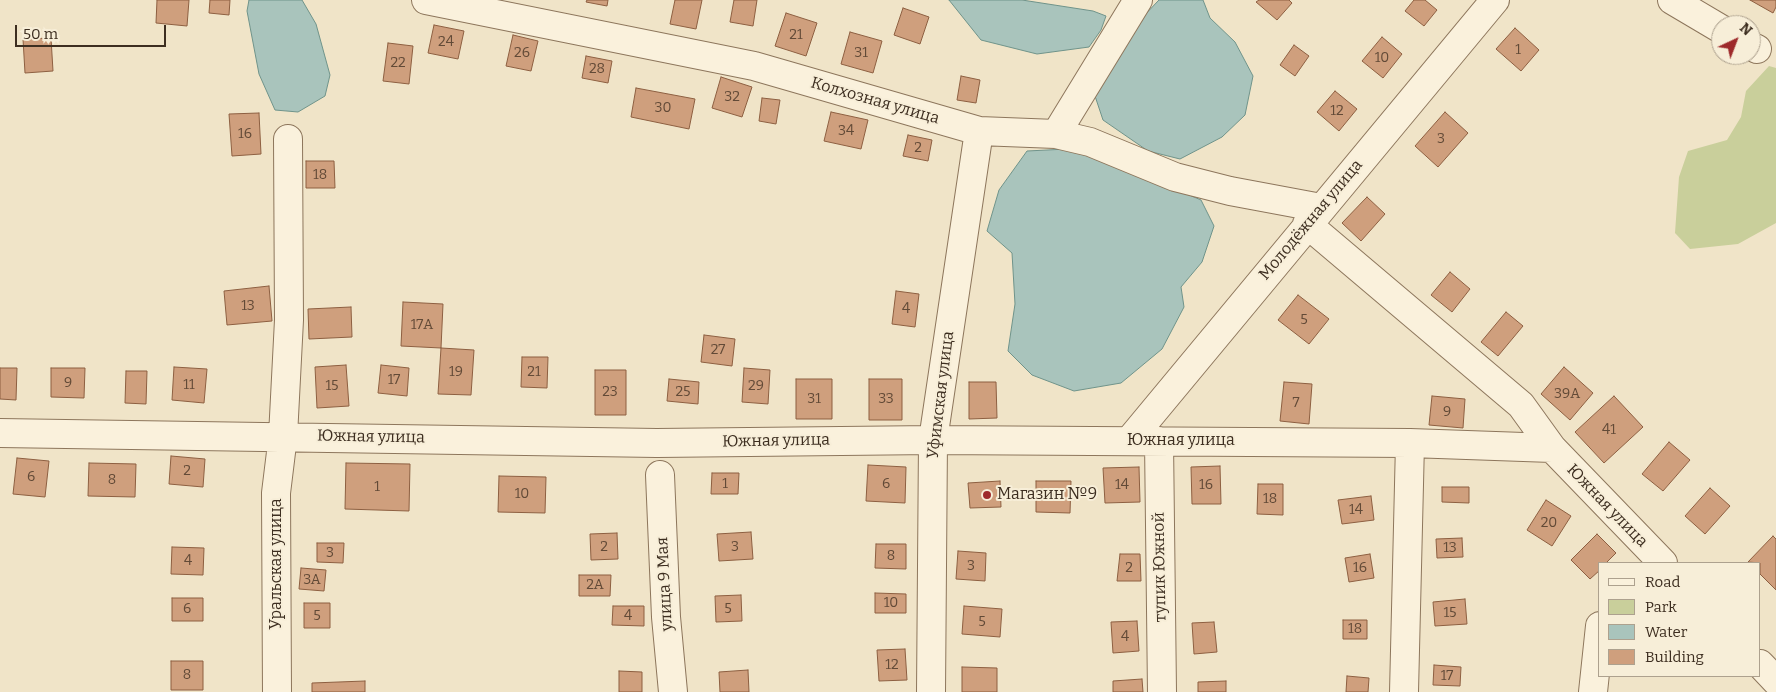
<!DOCTYPE html>
<meta charset="utf-8">
<style>
body{margin:0}
#map{position:relative;width:1776px;height:692px;overflow:hidden;background:#f0e4c8;font-family:Bitter,serif}
canvas{display:block}
.legend{position:absolute;left:1598px;top:562px;width:162px;height:115px;box-sizing:border-box;background:#f7eed8;border:1px solid #ada18e;margin:0;padding:6px 9px;list-style:none;font-size:15px;color:#3d2e20}
.legend li{display:flex;align-items:center;gap:10px;height:25px}
.legend b{width:25px;border:1px solid #ada18e}
.north{position:absolute;left:1711px;top:15px;width:50px;height:50px;box-sizing:border-box;background:#f7eed8;border:1px solid #ada18e;border-radius:50%;rotate:43deg;font-size:14px;font-weight:700;line-height:20px;text-align:center;color:#3d2e20}
.north::after{content:'';display:block;margin:auto;width:18px;height:22px;background:#9e2a2b;clip-path:polygon(50% 0,100% 100%,50% 72%,0 100%)}
.scale{position:absolute;left:15px;top:25px;width:151px;height:22px;box-sizing:border-box;border:2px solid #3d2e20;border-top:0;padding-left:6px;font-size:15px;line-height:18px;white-space:nowrap;color:#3d2e20;-webkit-text-stroke:4px #f7eed8;paint-order:stroke}
</style>
<div id="map">
<canvas width="1776" height="692"></canvas>
<ul class="legend">
<li><b style="height:6px;background:#faf1dc"></b>Road</li>
<li><b style="height:14px;background:#c9cf9b"></b>Park</li>
<li><b style="height:14px;background:#a9c4bc"></b>Water</li>
<li><b style="height:14px;background:#cf9f7d"></b>Building</li>
</ul>
<div class="north">N</div>
<div class="scale">50 m</div>
</div>
<script>
const context = document.querySelector('canvas').getContext('2d');
context.lineJoin = 'round';
function fillPath(path, color) {
  context.fillStyle = color;
  context.fill(path, 'evenodd');
}
function shape(rows) {
  const path = new Path2D();
  for (const r of rows) {
    path.moveTo(r[0], r[1]);
    for (let i = 2; i < r.length; i += 2) path.lineTo(r[i], r[i + 1]);
  }
  return path;
}
function stroke(path, color, width, dash) {
  context.strokeStyle = color;
  context.lineWidth = width;
  context.lineCap = dash ? 'butt' : 'round';
  context.setLineDash(dash || []);
  context.stroke(path);
}
function label(font, color, halo, rows, align = 'center') {
  context.font = font + ' Bitter,serif';
  context.lineWidth = 4;
  context.setLineDash([]);
  context.textBaseline = 'middle';
  context.strokeStyle = halo;
  context.fillStyle = color;
  for (const [text, x, y, turn = 0] of rows) {
    context.save();
    context.translate(x, y);
    context.rotate((+turn || 0) * Math.PI / 180);
    context.textAlign = isNaN(turn) ? turn : align;
    if (halo) context.strokeText(text, 0, 0);
    context.fillText(text, 0, 0);
    context.restore();
  }
}
fillPath(shape([
 [1769,66,1776,68,1776,223,1738,244,1690,249,1675,233,1679,177,1688,151,1727,140,1741,117,1746,91]
]), '#c9cf9b');
const water = shape([
 [249,0,302,0,316,24,330,75,325,96,298,112,275,110,259,74,247,11,249,0],
 [949,0,1022,0,1093,11,1106,16,1101,30,1089,47,1037,54,981,40,949,0],
 [1159,0,1203,0,1210,18,1235,42,1253,76,1245,115,1222,137,1180,159,1148,151,1103,120,1095,96,1138,22,1159,0],
 [1067,149,1096,155,1201,200,1214,226,1202,262,1181,287,1184,307,1162,349,1121,383,1074,391,1032,375,1008,351,1015,304,1012,253,987,231,999,190,1027,151,1067,149]
]);
fillPath(water, '#a9c4bc');
stroke(water, '#6f938a', 1);
const building = shape([
 [157,0,189,0,187,26,156,23,157,0],
 [210,0,230,0,229,15,209,13,210,0],
 [587,0,608,0,607,6,586,2,587,0],
 [675,0,702,0,696,29,670,24,675,0],
 [734,0,757,0,753,26,730,22,734,0],
 [1259,0,1289,0,1292,3,1277,20,1256,2,1259,0],
 [1414,0,1425,0,1437,10,1424,26,1405,11,1414,0],
 [1750,0,1776,0,1776,7,1773,13,1750,0],
 [903,8,929,17,920,44,894,35,903,8],
 [786,13,817,23,806,56,775,46,786,13],
 [434,25,464,31,458,59,428,53,434,25],
 [1515,28,1539,50,1521,71,1496,49,1515,28],
 [850,32,882,41,873,73,841,64,850,32],
 [513,35,538,41,531,71,506,66,513,35],
 [1382,37,1402,54,1383,78,1362,61,1382,37],
 [51,38,53,71,25,73,23,39,51,38],
 [388,43,413,46,409,84,383,81,388,43],
 [1294,45,1309,56,1295,76,1280,65,1294,45],
 [586,56,612,61,608,83,582,78,586,56],
 [961,76,980,80,976,103,957,100,961,76],
 [721,77,752,87,742,117,712,108,721,77],
 [636,88,695,99,689,129,631,117,636,88],
 [1335,91,1357,109,1339,131,1317,112,1335,91],
 [762,98,780,100,776,124,759,121,762,98],
 [831,112,868,120,861,149,824,141,831,112],
 [1445,112,1468,133,1438,167,1415,146,1445,112],
 [259,113,261,154,232,156,229,114,259,113],
 [908,135,932,140,928,161,903,156,908,135],
 [306,161,334,161,335,188,306,188,306,161],
 [1367,197,1385,214,1361,241,1342,223,1367,197],
 [1450,272,1470,289,1452,312,1431,295,1450,272],
 [269,286,272,321,227,325,224,291,269,286],
 [896,291,919,294,915,327,892,324,896,291],
 [1298,295,1329,319,1309,344,1278,320,1298,295],
 [403,302,443,304,441,348,401,346,403,302],
 [351,307,352,337,309,339,308,309,351,307],
 [1506,312,1523,326,1498,356,1481,342,1506,312],
 [704,335,735,339,732,366,701,362,704,335],
 [441,348,474,350,471,395,438,394,441,348],
 [522,357,548,357,547,388,521,387,522,357],
 [346,365,349,406,317,408,315,367,346,365],
 [381,365,409,368,407,396,378,393,381,365],
 [174,367,207,369,204,403,172,400,174,367],
 [1564,367,1593,393,1570,420,1541,394,1564,367],
 [0,368,17,368,16,400,0,399,0,368],
 [51,368,85,368,84,398,51,397,51,368],
 [744,368,770,370,768,404,742,402,744,368],
 [595,370,626,370,626,415,595,415,595,370],
 [126,371,147,371,146,404,125,403,126,371],
 [669,379,699,382,698,404,667,401,669,379],
 [796,379,832,379,832,419,796,419,796,379],
 [869,379,902,379,902,420,869,420,869,379],
 [969,382,996,382,997,418,969,419,969,382],
 [1284,382,1312,384,1309,424,1280,421,1284,382],
 [1432,396,1465,399,1463,428,1429,425,1432,396],
 [1614,396,1643,427,1604,463,1575,432,1614,396],
 [1669,442,1690,460,1663,491,1642,474,1669,442],
 [171,456,205,459,203,487,169,484,171,456],
 [17,458,49,461,45,497,13,494,17,458],
 [89,463,136,464,135,497,88,496,89,463],
 [346,463,410,464,409,511,345,509,346,463],
 [868,465,906,467,905,503,866,501,868,465],
 [1220,466,1221,504,1192,504,1191,467,1220,466],
 [1139,467,1140,502,1105,503,1103,468,1139,467],
 [712,473,739,473,738,494,711,494,712,473],
 [499,476,546,477,545,513,498,512,499,476],
 [1000,481,1001,507,970,508,968,483,1000,481],
 [1036,481,1071,481,1070,513,1036,512,1036,481],
 [1258,484,1283,484,1283,515,1257,514,1258,484],
 [1442,487,1469,487,1469,503,1442,502,1442,487],
 [1710,488,1730,506,1705,534,1685,516,1710,488],
 [1371,496,1374,520,1342,524,1338,500,1371,496],
 [1546,500,1571,516,1552,546,1527,530,1546,500],
 [751,532,753,559,719,561,717,534,751,532],
 [617,533,618,559,591,560,590,534,617,533],
 [1597,534,1616,553,1606,563,1600,563,1600,570,1590,579,1571,560,1597,534],
 [1773,536,1776,539,1776,590,1760,574,1760,563,1748,562,1773,536],
 [1462,538,1463,557,1437,558,1436,539,1462,538],
 [317,543,344,543,343,563,317,562,317,543],
 [876,544,906,544,906,569,875,568,876,544],
 [172,547,204,548,203,575,171,574,172,547],
 [958,551,986,553,985,581,956,579,958,551],
 [1120,554,1140,554,1141,581,1117,581,1120,554],
 [1370,554,1374,578,1349,582,1345,558,1370,554],
 [301,568,326,570,324,591,299,589,301,568],
 [579,575,611,575,610,596,579,596,579,575],
 [875,593,906,594,906,613,875,613,875,593],
 [741,595,742,621,716,622,715,596,741,595],
 [172,598,203,598,203,621,172,621,172,598],
 [1465,599,1467,624,1435,626,1433,602,1465,599],
 [304,603,330,603,330,628,304,628,304,603],
 [613,606,644,606,644,626,612,625,613,606],
 [964,606,1002,609,1000,637,962,634,964,606],
 [1343,620,1367,620,1367,639,1343,639,1343,620],
 [1137,621,1139,651,1113,653,1111,622,1137,621],
 [1214,622,1217,652,1194,654,1192,623,1214,622],
 [905,649,907,680,879,681,877,650,905,649],
 [171,661,203,661,203,690,171,690,171,661],
 [1434,665,1461,667,1460,686,1433,685,1434,665],
 [962,667,997,668,997,692,962,692,962,667],
 [748,670,749,692,720,692,719,672,748,670],
 [619,671,642,672,642,692,619,692,619,671],
 [1347,676,1369,678,1368,692,1346,692,1347,676],
 [1142,679,1143,692,1113,692,1113,681,1142,679],
 [365,681,365,692,312,692,312,683,365,681],
 [1226,681,1226,692,1198,692,1198,682,1226,681]
]);
fillPath(building, '#cf9f7d');
stroke(building, '#8d5f41', 1);
const minor = shape([
 [426,0,754,66,979,131,1056,134,1090,142,1175,177,1230,191,1321,208],
 [1672,0,1721,29],
 [1751,46,1757,49],
 [1056,134,1138,0],
 [1307,224,1521,405,1552,448,1663,563],
 [0,433,657,443,933,440,1410,443,1552,448],
 [1129,441,1495,0],
 [1159,441,1162,692],
 [660,475,666,617,673,692],
 [1760,664,1776,681],
 [277,692,276,493,283,436,289,320,288,139],
 [931,692,933,440,979,131],
 [1404,692,1410,443],
 [1593,692,1600,626]
]);
stroke(minor, '#8d765c', 30);
stroke(minor, '#faf1dc', 28);
for (const [x, y, r, color] of [
 [987,495,5,"#9e2a2b"]
]) {
  const dot = new Path2D();
  dot.arc(x, y, r, 0, 2 * Math.PI);
  context.fillStyle = color;
  context.fill(dot);
  stroke(dot, '#f7eed8', 2);
}
label('14px', '#624a37', null, [
 ["21",796,35],
 ["24",446,42],
 ["1",1518,50],
 ["26",522,53],
 ["31",861,53],
 ["10",1382,58],
 ["22",398,63],
 ["28",597,69],
 ["32",732,97],
 ["30",663,108],
 ["12",1337,111],
 ["34",846,131],
 ["16",245,134],
 ["3",1441,139],
 ["2",918,148],
 ["18",320,175],
 ["13",248,306],
 ["4",906,309],
 ["5",1304,320],
 ["17А",422,325],
 ["27",718,350],
 ["19",456,372],
 ["21",534,372],
 ["17",394,380],
 ["9",68,383],
 ["11",189,385],
 ["15",332,386],
 ["29",756,386],
 ["23",610,392],
 ["25",683,392],
 ["39А",1567,394],
 ["31",814,399],
 ["33",886,399],
 ["7",1296,403],
 ["9",1447,412],
 ["41",1609,430],
 ["2",187,471],
 ["6",31,477],
 ["8",112,480],
 ["1",725,484],
 ["6",886,484],
 ["14",1122,485],
 ["16",1206,485],
 ["1",377,487],
 ["10",522,494],
 ["18",1270,499],
 ["14",1356,510],
 ["20",1549,523],
 ["2",604,547],
 ["3",735,547],
 ["13",1450,548],
 ["3",330,553],
 ["8",891,556],
 ["4",188,561],
 ["3",971,566],
 ["2",1129,568],
 ["16",1360,568],
 ["3А",312,580],
 ["2А",595,585],
 ["10",891,603],
 ["6",187,609],
 ["5",728,609],
 ["15",1450,613],
 ["5",317,616],
 ["4",628,616],
 ["5",982,622],
 ["18",1355,629],
 ["4",1125,637],
 ["12",892,665],
 ["8",187,675],
 ["17",1447,676]
]);
label('16px', '#3d2e20', '#f7eed8', [
 ["Колхозная улица",875,101,16],
 ["Молодёжная улица",1311,220,-50],
 ["Уфимская улица",941,395,-83],
 ["Южная улица",371,437,1],
 ["Южная улица",776,441,-1],
 ["Южная улица",1181,441],
 ["Южная улица",1607,506,46],
 ["Уральская улица",277,564,-90],
 ["тупик Южной",1160,567,-91],
 ["улица 9 Мая",665,584,-93]
]);
label('16px', '#3d2e20', '#f7eed8', [
 ["Магазин №9",997,495]
], 'left');
</script>
